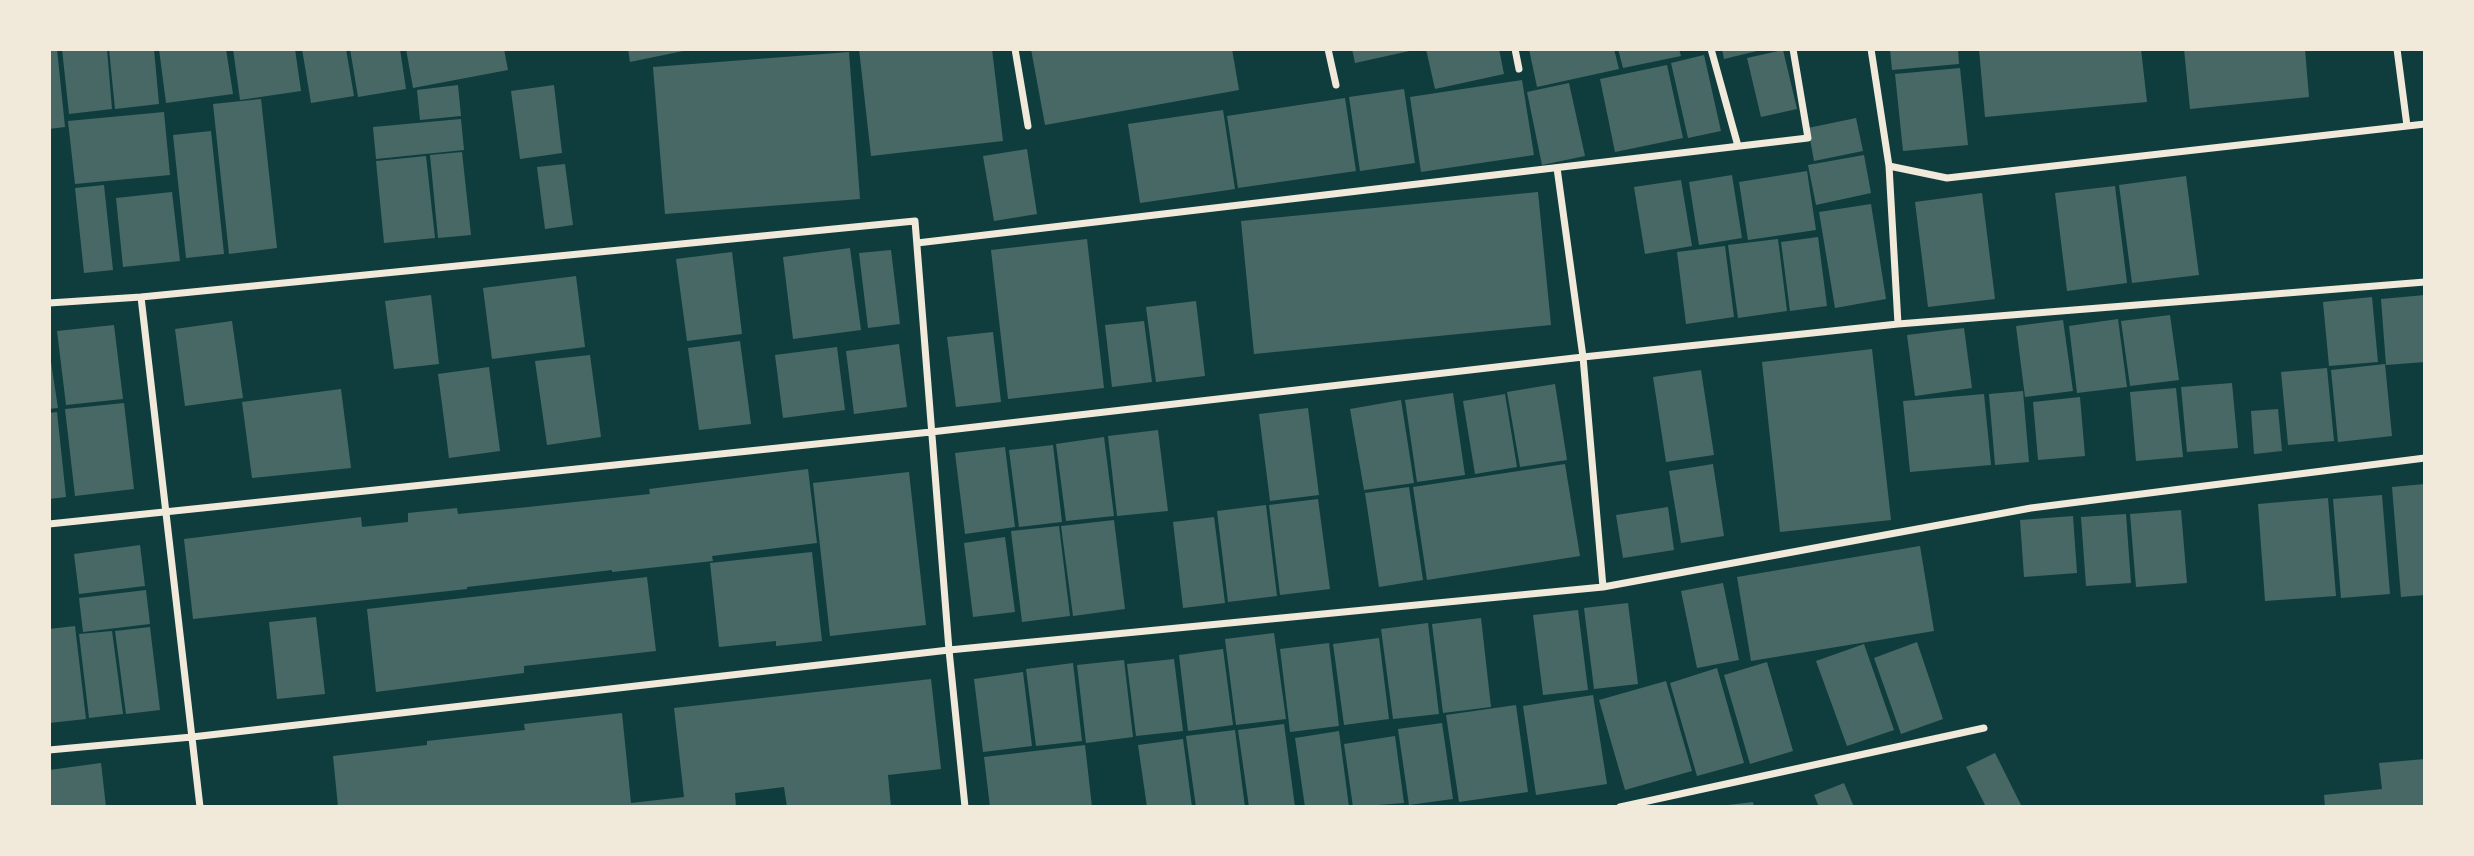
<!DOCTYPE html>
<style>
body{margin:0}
#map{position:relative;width:2474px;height:856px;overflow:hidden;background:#0f3d3e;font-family:Jost,sans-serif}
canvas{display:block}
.frame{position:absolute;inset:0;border:51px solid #f1e9da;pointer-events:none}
</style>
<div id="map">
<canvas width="2474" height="856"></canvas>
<div class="frame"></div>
</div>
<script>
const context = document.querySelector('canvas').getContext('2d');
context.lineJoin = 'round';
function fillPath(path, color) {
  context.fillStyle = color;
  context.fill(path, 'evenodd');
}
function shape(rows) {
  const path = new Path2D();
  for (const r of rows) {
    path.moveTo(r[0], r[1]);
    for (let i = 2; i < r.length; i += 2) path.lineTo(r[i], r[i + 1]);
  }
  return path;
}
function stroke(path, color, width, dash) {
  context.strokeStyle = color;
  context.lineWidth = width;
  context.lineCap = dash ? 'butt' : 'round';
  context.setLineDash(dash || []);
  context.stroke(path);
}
fillPath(shape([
 [49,49,57,49,65,127,49,129],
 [62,49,107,49,112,109,69,114],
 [109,49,154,49,159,104,115,109],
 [159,49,226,49,233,94,166,103],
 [233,49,295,49,301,91,240,100],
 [302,49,346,49,354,96,311,103],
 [350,49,400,49,406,89,358,97],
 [406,49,504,49,508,70,413,88],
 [628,49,688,49,688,50,630,62],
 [859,49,992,49,1003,141,871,156],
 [1031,49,1232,49,1239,90,1045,125],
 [1352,49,1414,49,1414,50,1355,63],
 [1426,49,1499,49,1504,74,1435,89],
 [1529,49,1614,49,1619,69,1537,87],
 [1618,49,1679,49,1681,56,1623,68],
 [1722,49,1761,49,1761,50,1724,59],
 [1890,49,1958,49,1959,64,1892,70],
 [1979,49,2141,49,2147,102,1985,117],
 [2184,49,2305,49,2309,97,2190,109],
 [1783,50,1797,109,1761,117,1747,58],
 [849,52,860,199,665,214,653,67],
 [1704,55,1721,131,1688,138,1671,63],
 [1667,65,1683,138,1615,152,1600,79],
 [1960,68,1968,145,1903,151,1895,74],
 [1522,80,1534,155,1421,172,1410,97],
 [1569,83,1585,156,1542,165,1527,92],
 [458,85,461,116,420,120,417,90],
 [554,85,562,153,520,159,511,91],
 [1404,89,1415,163,1360,171,1349,97],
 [1345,98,1356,171,1238,188,1227,116],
 [261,99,277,248,229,254,213,104],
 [1223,110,1235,189,1140,203,1128,124],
 [164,112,170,175,75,184,68,121],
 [1856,118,1863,151,1814,161,1808,128],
 [461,119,464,150,376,159,373,127],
 [211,131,224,254,186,258,173,135],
 [1027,149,1037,214,994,221,983,156],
 [462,152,471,235,438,238,430,155],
 [1864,155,1871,193,1816,205,1808,165],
 [426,156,435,238,384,243,376,161],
 [565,164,573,225,545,229,537,167],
 [1807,171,1816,230,1748,240,1739,182],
 [1732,175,1742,238,1699,245,1689,182],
 [2186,176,2199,275,2132,283,2119,185],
 [1681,180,1692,246,1645,254,1634,187],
 [104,185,113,270,84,273,75,188],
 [2115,186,2127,283,2067,291,2055,193],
 [172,192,180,261,123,267,116,198],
 [1538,192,1551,325,1254,354,1241,221],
 [1982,193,1995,299,1928,307,1915,202],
 [1871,204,1886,299,1835,308,1819,212],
 [1818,237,1827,306,1790,311,1781,242],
 [1087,239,1104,388,1008,399,991,250],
 [1778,239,1787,311,1738,318,1728,245],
 [1725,246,1734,317,1686,324,1677,252],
 [850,248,861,330,793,339,783,257],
 [891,250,900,324,868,328,859,253],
 [732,252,742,334,687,341,676,259],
 [576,276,585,347,492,359,483,288],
 [431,295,439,364,394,369,385,301],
 [2425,295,2425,362,2386,365,2381,299],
 [2372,297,2378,362,2329,366,2323,302],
 [1196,301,1205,376,1156,382,1146,307],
 [2170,315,2179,380,2130,386,2121,321],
 [2118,319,2127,387,2077,393,2069,326],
 [2063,320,2073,391,2025,397,2016,326],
 [232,321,243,398,185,406,175,329],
 [1144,321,1152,382,1112,387,1105,325],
 [114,325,123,399,66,405,57,331],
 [1964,328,1972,388,1915,396,1907,335],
 [993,332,1001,402,956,407,947,337],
 [740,341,751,424,699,430,688,348],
 [899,344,907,407,854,414,846,351],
 [837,347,845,410,783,418,775,355],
 [49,349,58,408,49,409],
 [1872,349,1891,520,1780,532,1762,362],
 [590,355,601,437,547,445,535,361],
 [2385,364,2392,436,2338,442,2331,370],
 [489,367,500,451,449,458,438,374],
 [2327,368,2334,441,2288,445,2281,372],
 [1701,370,1714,455,1666,462,1653,377],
 [2232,383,2238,448,2187,452,2181,387],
 [1555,384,1567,460,1520,467,1507,392],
 [2176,388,2183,457,2136,461,2130,392],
 [341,389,351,468,252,478,242,402],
 [2023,391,2029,462,1995,465,1989,394],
 [1453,393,1465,475,1417,482,1405,400],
 [1505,394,1517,467,1475,474,1463,401],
 [1984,394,1991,465,1910,472,1903,401],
 [2080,397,2085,456,2038,460,2033,402],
 [1401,400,1414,483,1364,490,1350,409],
 [124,403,134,489,75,496,65,409],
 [1308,408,1319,495,1270,501,1259,414],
 [2278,409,2282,451,2254,454,2251,411],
 [57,412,66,497,49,499,49,413],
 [1158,430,1168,511,1117,516,1108,436],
 [1104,437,1114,516,1066,521,1056,444],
 [1053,445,1062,522,1019,527,1009,450],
 [1005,447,1015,527,965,534,955,453],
 [1565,464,1580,556,1427,580,1413,487],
 [1713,464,1724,536,1681,543,1669,471],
 [808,469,817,543,712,556,713,561,612,572,612,570,467,587,467,589,193,619,184,539,361,517,362,527,408,522,408,513,457,508,458,514,528,507,650,494,649,489],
 [909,472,926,625,830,636,813,483],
 [2425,484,2425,595,2401,597,2392,487],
 [1409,487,1423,580,1379,587,1365,493],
 [2382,495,2390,594,2341,598,2333,499],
 [2328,498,2336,596,2265,601,2258,504],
 [1318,499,1330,589,1280,595,1269,505],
 [1266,505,1277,596,1228,602,1217,511],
 [1668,507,1674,550,1623,558,1616,515],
 [2181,510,2187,583,2136,587,2130,514],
 [2126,514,2131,583,2086,586,2081,517],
 [2073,516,2077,573,2024,577,2020,520],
 [1214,517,1225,603,1183,608,1173,522],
 [1114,520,1125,609,1073,616,1061,526],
 [1059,526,1070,616,1022,622,1011,531],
 [1005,537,1015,612,973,617,964,543],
 [140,545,145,586,79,594,74,554],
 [1920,546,1934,631,1751,661,1737,577],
 [812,552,822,641,776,646,776,641,719,647,710,563],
 [647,577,656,651,524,666,524,673,376,692,367,609],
 [1723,583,1739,660,1697,668,1681,591],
 [146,590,150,624,83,632,79,598],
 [1628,603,1638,684,1594,689,1584,608],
 [1578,610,1588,690,1543,695,1533,615],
 [316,617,325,694,277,699,269,622],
 [1481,618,1491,707,1443,713,1432,624],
 [1428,623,1439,714,1393,719,1381,629],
 [75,626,86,719,49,723,49,629],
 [150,627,160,710,126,714,115,631],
 [112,631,123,714,89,718,79,634],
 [1274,633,1286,719,1236,725,1225,639],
 [1379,638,1389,719,1344,725,1333,644],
 [1917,642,1943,719,1901,734,1874,658],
 [1329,643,1339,726,1290,732,1280,649],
 [1864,644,1894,730,1847,746,1816,661],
 [1223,649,1233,725,1188,731,1179,655],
 [1174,659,1183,731,1136,736,1127,664],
 [1124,660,1133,737,1086,743,1077,665],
 [1767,662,1793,751,1750,764,1724,675],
 [1073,663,1082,741,1036,746,1026,669],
 [1717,668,1744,763,1697,776,1670,683],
 [1023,672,1032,746,983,752,974,679],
 [931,679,941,769,888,775,891,807,787,807,784,787,735,793,736,807,338,807,333,756,427,745,427,741,525,730,524,724,622,713,631,803,684,797,674,708],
 [1666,681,1692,771,1625,790,1599,700],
 [1593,695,1607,784,1536,795,1523,706],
 [1516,705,1528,792,1459,802,1446,715],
 [1442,723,1453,799,1409,805,1398,729],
 [1284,724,1295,807,1249,807,1238,730],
 [1235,730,1245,807,1196,807,1186,736],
 [1339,731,1349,807,1305,807,1295,738],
 [1395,736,1404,803,1353,807,1344,744],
 [1183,739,1192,807,1147,807,1138,745],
 [1085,745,1092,807,990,807,984,757],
 [1995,753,2022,807,1986,807,1966,767],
 [2425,759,2425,807,2325,807,2324,795,2382,789,2379,763],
 [101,763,106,807,49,807,49,770],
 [1844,783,1854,807,1819,807,1814,795],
 [1753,802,1754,807,1728,807,1728,805]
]), '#486865');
stroke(shape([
 [1015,49,1028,126],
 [1328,49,1336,85],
 [1515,49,1519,69],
 [1711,49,1738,146],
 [1871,49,1889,166,1898,324],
 [2397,49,2407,126],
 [1889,166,1947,178,2425,124],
 [1557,168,1583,357,1603,587],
 [917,243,1808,138,1793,49],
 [141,297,200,807],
 [49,303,141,297,915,221,949,650,965,807],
 [49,524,931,432,1583,357,1898,324,2425,282],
 [49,750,192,737,949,650,1603,587,2031,508,2425,458],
 [1620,807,1984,728]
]), '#f1e9da', 7);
</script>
